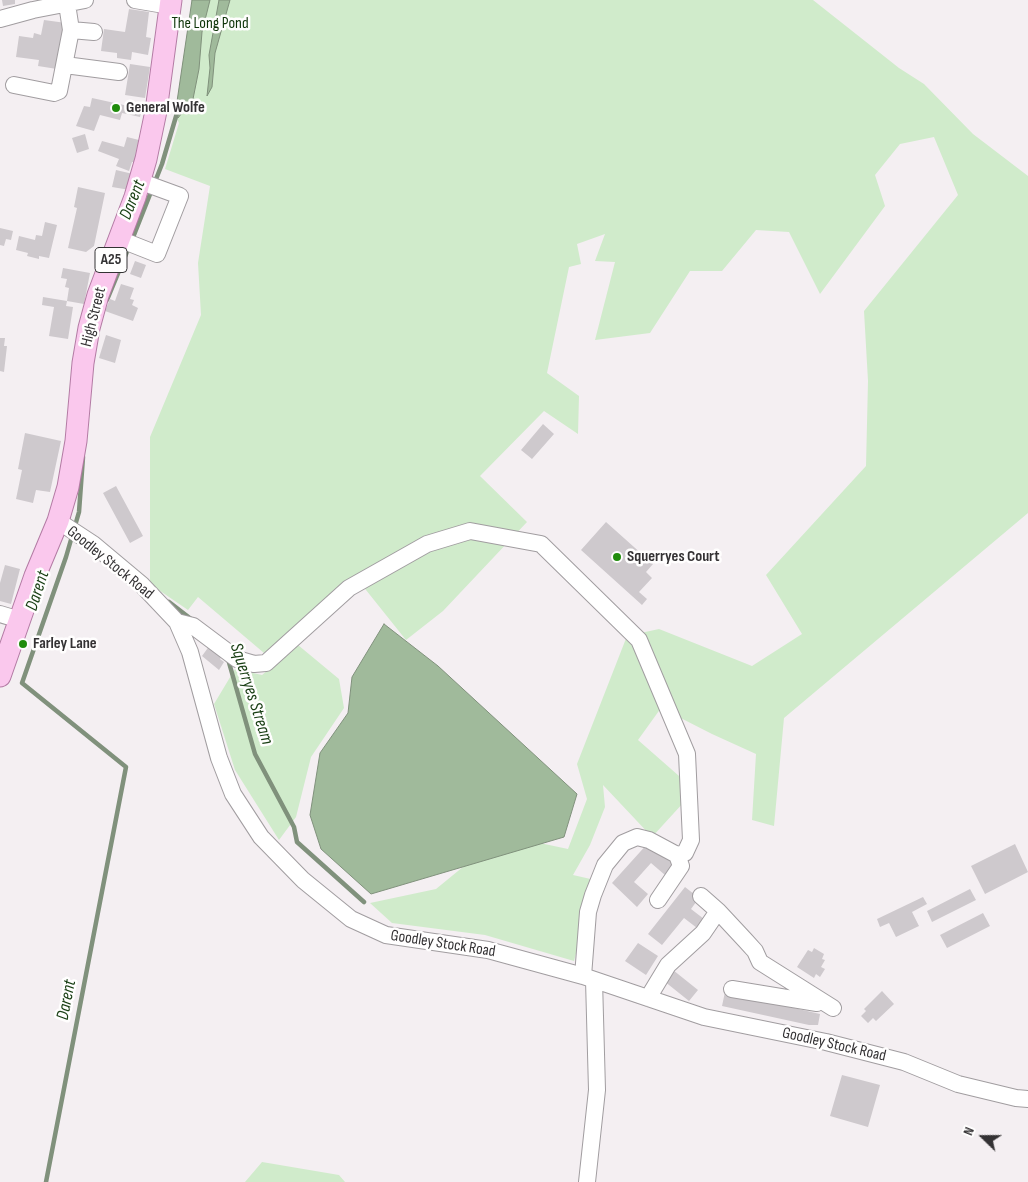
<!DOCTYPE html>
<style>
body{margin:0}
#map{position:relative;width:1028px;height:1182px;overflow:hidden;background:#f4eff2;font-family:"Sofia Sans Condensed",sans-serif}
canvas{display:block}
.north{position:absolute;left:958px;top:1112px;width:50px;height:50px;-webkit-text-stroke:4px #fffefe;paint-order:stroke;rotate:292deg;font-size:14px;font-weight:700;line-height:20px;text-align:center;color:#343234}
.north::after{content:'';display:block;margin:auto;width:18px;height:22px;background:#343234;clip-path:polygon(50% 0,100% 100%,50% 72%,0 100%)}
</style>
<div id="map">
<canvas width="1028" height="1182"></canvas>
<div class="north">N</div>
</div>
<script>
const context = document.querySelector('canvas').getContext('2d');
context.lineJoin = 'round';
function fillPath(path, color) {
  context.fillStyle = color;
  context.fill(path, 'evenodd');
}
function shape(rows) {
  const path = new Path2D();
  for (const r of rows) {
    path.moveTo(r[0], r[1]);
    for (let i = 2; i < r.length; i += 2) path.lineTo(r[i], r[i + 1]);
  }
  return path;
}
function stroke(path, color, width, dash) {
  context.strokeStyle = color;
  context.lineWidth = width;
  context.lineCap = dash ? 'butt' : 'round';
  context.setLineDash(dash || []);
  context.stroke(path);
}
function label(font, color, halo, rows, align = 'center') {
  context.font = font + ' "Sofia Sans Condensed",sans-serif';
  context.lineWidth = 5;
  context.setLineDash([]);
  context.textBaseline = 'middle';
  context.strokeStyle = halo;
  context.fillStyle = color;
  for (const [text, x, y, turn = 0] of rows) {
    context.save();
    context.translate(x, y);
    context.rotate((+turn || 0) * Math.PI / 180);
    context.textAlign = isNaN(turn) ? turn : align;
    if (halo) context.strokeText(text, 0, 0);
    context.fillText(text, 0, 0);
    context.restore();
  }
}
fillPath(shape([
 [192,0,813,0,899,68,924,84,973,134,1028,176,1028,513,784,718,774,826,752,820,756,754,712,734,661,708,638,740,695,790,652,837,603,785,605,807,590,845,573,875,595,880,574,961,485,935,392,923,370,903,436,889,502,835,568,849,587,799,577,764,627,636,659,629,752,666,802,634,766,575,866,466,868,381,864,311,958,195,934,137,900,144,875,175,885,206,820,294,789,232,756,230,722,271,690,271,650,333,595,340,615,262,595,261,605,234,577,244,581,264,569,267,547,373,579,396,578,434,544,411,480,476,527,522,443,611,406,640,358,580,264,653,198,597,188,610,150,584,150,437,201,315,198,263,210,186,165,169,179,123,175,115],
 [298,645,339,679,344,708,311,757,296,817,279,840,235,770,214,704,235,669,262,675],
 [262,1162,339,1175,345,1182,245,1182]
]), '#d0ebcb');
const water = shape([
 [192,0,210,0,202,32,199,69,193,99,178,118,175,115,192,0],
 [219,0,230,0,215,53,212,87,207,96,210,68,209,55,219,0],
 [384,624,438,666,577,794,564,837,371,894,321,849,310,815,320,753,348,713,352,677,384,624]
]);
fillPath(water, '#a0ba9b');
stroke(water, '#80917c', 1);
stroke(shape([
 [132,240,162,164,177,113],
 [107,300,129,247],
 [169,602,191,619],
 [228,659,255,754,294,827,297,842,364,902],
 [46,1182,126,767,22,683,66,557,79,512,83,457]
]), '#80917c', 4.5);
fillPath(shape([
 [2,0,15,0,15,4,3,6],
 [129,9,149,12,146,37,151,38,148,55,132,52,131,60,117,58,117,53,101,51,104,29,125,32],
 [44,20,66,23,57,69,38,66,39,60,16,57,19,36,33,38,34,33,41,35],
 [130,64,150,67,145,98,125,95],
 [92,98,142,109,140,117,122,113,120,120,100,115,94,131,76,126,84,106,90,107],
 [85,134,89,149,77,153,72,138],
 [127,137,139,140,135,162,132,162,129,171,116,166,119,159,98,151,102,141,124,147],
 [116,170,133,174,130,190,112,187],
 [78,187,105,193,94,246,86,252,68,248,77,208,74,207],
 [45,222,57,225,49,258,39,256,39,259,27,256,28,253,16,250,19,236,35,240,36,235,42,236],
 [0,228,13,231,11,240,6,239,4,246,0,245],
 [135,261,146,265,141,278,130,274],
 [63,268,90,273,84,304,67,301,69,288,65,287,67,279,61,278],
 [121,284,134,288,130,299,134,300,132,305,138,308,133,321,105,311,110,299,115,301],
 [43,297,67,301,66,306,73,307,68,339,49,336,54,307,42,305],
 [106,335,121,340,115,363,99,358],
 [0,338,5,338,4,346,7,346,4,372,0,371],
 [543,424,554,434,532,459,521,450],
 [25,433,61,441,50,492,36,490,33,503,16,499,22,470,18,469],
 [116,486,143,536,130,543,103,493],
 [606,522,653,564,646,572,652,578,639,592,647,599,642,605,581,550],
 [5,565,20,569,11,604,0,601,0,583],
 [210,645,223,655,220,659,224,662,219,670,202,656],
 [649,842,674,865,665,875,651,863,634,882,648,894,637,907,612,883],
 [1015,844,1028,872,985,894,971,866],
 [685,887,699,898,691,909,704,919,697,928,684,918,662,945,648,934],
 [970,889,976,900,932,922,927,911],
 [923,897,927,904,912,912,919,926,896,937,889,923,880,927,877,919],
 [983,913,990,926,947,948,940,935],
 [638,943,658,956,646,975,625,961],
 [814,948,824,954,822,959,825,960,821,967,825,969,820,977,816,974,814,978,797,967,808,950,812,952],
 [673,970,698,990,689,1001,664,981],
 [882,991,894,1004,876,1021,873,1018,868,1023,861,1016,866,1011,864,1009],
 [725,992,820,1014,818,1025,809,1025,722,1006],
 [842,1075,880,1085,868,1127,830,1116]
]), '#cec9cd');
const minor = shape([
 [135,0,170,6],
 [0,19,33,10,85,0],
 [71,30,94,32],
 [65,65,119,72],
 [14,85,54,93,59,91,71,30,67,4],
 [119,239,157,254,180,196,139,181],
 [58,521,93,544,142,585,177,622,190,652,219,758,233,794,261,837,303,880,351,919,386,935,488,950,583,976,704,1017,826,1042,904,1062,958,1084,1016,1098,1028,1099],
 [0,614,20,620],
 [177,622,193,626,237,659,254,664,266,663,349,588,427,544,470,531,541,544,639,640,687,754,691,840,685,853,677,855,649,840,637,837,623,843,605,865,593,895,588,912,583,976],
 [701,896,718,911,745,940,755,951,760,962,833,1008],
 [658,900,681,866,677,855],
 [732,989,817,1003],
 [648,998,668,965,703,933,718,911],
 [587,1182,597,1090,594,980]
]);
const major = shape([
 [0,676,35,576,58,521,68,487,76,441,83,363,89,328,98,295,135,197,146,159,156,111,171,0]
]);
stroke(minor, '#a19da0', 18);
stroke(major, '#b37ba4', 23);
stroke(minor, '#fff', 16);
stroke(major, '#fac8ed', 21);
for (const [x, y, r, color] of [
 [116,108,5,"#208c0c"],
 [617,557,5,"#208c0c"],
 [23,644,5,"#208c0c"]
]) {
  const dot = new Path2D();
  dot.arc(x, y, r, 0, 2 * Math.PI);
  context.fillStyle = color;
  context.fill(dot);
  stroke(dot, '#fffefe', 2);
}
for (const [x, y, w] of [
 [111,260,32]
]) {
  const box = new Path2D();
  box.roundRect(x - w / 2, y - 12.5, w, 25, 4);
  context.fillStyle = '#fffefe';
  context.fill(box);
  stroke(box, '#343234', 1);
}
label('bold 15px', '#343234', null, [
 ["A25",111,260]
]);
label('16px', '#0e3408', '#fffefe', [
 ["The Long Pond",210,24]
]);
label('bold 16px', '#343234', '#fffefe', [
 ["General Wolfe",126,108],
 ["Squerryes Court",627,557],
 ["Farley Lane",33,644]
], 'left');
label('16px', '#343234', '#fffefe', [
 ["High Street",94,317,-76],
 ["Goodley Stock Road",110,563,39],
 ["Goodley Stock Road",443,944,9],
 ["Goodley Stock Road",834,1045,13]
]);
label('italic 18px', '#183e13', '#fffefe', [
 ["Darent",133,200,-68],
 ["Darent",38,591,-72],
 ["Squerryes Stream",251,694,72],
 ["Darent",67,1000,-79]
]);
</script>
